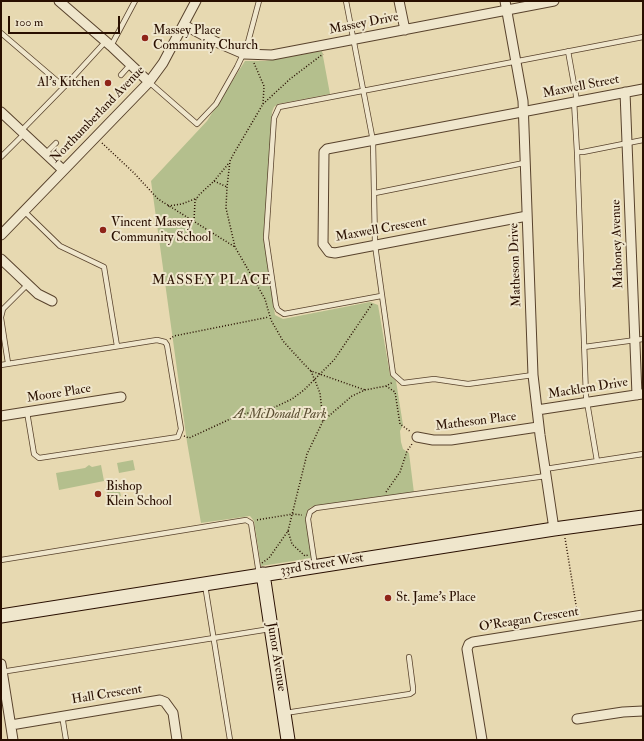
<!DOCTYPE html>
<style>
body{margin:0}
#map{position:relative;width:644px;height:741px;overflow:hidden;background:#e7d9b1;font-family:"IM FELL Double Pica",serif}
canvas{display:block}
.frame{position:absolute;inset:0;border:2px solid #290f00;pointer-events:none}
.scale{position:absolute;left:8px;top:16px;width:112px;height:18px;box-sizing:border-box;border:2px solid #290f00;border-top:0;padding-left:5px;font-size:12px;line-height:14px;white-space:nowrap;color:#290f00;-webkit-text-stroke:3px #efe6cc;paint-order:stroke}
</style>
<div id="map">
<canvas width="644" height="741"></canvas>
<div class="frame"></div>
<div class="scale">100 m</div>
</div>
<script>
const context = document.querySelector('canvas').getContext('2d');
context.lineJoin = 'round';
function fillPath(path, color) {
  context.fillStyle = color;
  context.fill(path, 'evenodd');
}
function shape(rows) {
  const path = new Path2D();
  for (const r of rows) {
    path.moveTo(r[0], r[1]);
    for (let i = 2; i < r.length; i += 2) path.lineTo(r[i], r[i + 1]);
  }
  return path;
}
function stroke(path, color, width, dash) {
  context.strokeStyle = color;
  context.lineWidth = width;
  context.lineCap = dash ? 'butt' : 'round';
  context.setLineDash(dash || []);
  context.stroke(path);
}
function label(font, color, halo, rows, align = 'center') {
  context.font = font + ' "IM FELL Double Pica",serif';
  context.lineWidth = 4;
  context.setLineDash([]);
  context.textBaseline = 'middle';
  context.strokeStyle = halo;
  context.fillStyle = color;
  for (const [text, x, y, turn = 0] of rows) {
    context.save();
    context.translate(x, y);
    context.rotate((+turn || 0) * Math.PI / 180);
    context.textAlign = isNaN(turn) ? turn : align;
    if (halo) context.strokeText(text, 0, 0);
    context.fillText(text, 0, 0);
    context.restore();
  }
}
fillPath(shape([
 [322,51,330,94,278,104,274,107,272,112,264,240,275,315,283,319,370,302,378,305,390,375,396,381,403,425,400,431,401,442,403,449,409,453,414,493,311,507,308,510,306,518,312,558,261,566,254,521,250,516,201,523,187,442,151,181,207,121,245,61,265,61],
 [133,460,135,470,119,473,117,463],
 [89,465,92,467,101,465,104,481,59,490,56,473,85,468],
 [118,484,121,496,108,498,106,486]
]), '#b4bf8d');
const lane = shape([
 [346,1,373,141,375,245,393,374,403,383,434,379,468,384,533,375],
 [1,33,64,87,106,41],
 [111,46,135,1],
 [568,51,577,101],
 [121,75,130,65],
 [149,82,197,124,216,104,237,67,247,46,259,1],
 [574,101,577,152,583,152,643,140],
 [21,131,64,87],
 [577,152,586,396,597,461],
 [45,154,56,143],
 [1,157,24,134],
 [375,193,524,163],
 [24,211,60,246,104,267,117,346],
 [381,296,284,314,278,310,276,306,266,238,274,118,279,107,643,37],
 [1,317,3,309,27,285],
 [1,318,8,363],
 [584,347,643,339],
 [1,365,157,340,165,342,167,345,181,429,178,437,39,458,34,454,27,412],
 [545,469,643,454],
 [1,560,246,520,251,523,259,574],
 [315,566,308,519,310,512,316,508,546,476],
 [205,585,230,740],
 [1,672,270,629],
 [285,713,410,694,413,692,413,688,409,657],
 [62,715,66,740]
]);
const street = shape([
 [59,1,111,46,149,82],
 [399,1,405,30],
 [505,1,523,101,533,375,540,435,554,529],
 [184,25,216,42,244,54,272,55,554,1],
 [625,92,637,395],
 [1,112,63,170],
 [527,216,335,253,329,252,323,244,324,152,327,149,643,89],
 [1,235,149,82,163,63,196,1],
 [1,259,38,294,52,301],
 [537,410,642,394],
 [1,416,121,397],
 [417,437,433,440,451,440,538,427],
 [1,664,13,740],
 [577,719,623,712,643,711],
 [11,725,160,700,165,702,173,713,177,740],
 [482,740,467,649,469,644,473,642,643,615]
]);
const secondary = shape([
 [263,574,288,740],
 [1,616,554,529,643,517]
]);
stroke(lane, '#58422c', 6);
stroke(street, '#58422c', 11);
stroke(secondary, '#290f00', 15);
stroke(shape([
 [254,63,264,86,263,104,233,155,230,161,227,187,226,208,235,247,265,299,271,320,283,341,303,363,311,371,365,390],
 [263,104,290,79,323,54],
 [102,143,134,173,158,199,235,247],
 [214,181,229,163],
 [168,206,182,204,197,198],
 [194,221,195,201,199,195,214,181,227,187],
 [170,339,174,336,269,317],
 [311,371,320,393,323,421],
 [386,386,395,392,400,424,411,432],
 [184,436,189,438,239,415,273,408,292,399,304,390,334,360,372,304],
 [386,492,400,472,407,451,412,444],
 [257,520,293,514,302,515],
 [288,531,292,544,305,556,308,555],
 [565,538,578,617],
 [262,563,269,558,288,531,307,454,323,421,352,396,365,390,386,386,393,382]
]), '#290f00', 1.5, [1, 2]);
stroke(lane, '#efe6cc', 4.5);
stroke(street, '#efe6cc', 9);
stroke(secondary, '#efe6cc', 13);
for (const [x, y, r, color] of [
 [145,38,4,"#8f2418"],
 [108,83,4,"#8f2418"],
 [103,230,4,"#8f2418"],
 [98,494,4,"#8f2418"],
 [388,598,4,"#8f2418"]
]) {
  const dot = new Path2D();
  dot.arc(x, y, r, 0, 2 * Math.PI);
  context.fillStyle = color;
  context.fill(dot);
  stroke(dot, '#efe6cc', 1.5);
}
label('13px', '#290f00', '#efe6cc', [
 ["Massey Drive",364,24,-11],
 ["Maxwell Street",581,87,-11],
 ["Northumberland Avenue",98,115,-46],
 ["Maxwell Crescent",381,230,-10],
 ["Mahoney Avenue",618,244,-92],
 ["Matheson Drive",516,265,-92],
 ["Macklem Drive",588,389,-9],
 ["Moore Place",59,394,-9],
 ["Matheson Place",476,422,-7],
 ["33rd Street West",322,565,-9],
 ["O'Reagan Crescent",529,620,-9],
 ["Junor Avenue",276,657,81],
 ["Hall Crescent",107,695,-9]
]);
label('13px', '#290f00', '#efe6cc', [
 ["Massey Place",153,31],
 ["Community Church",153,46],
 ["Al's Kitchen",100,83,"right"],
 ["Vincent Massey",111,223],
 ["Community School",111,238],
 ["Bishop",106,487],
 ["Klein School",106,502],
 ["St. Jame's Place",396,598]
], 'left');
label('italic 13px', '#5a4d31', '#efe6cc', [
 ["A. McDonald Park",280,415]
]);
context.letterSpacing = '1px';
label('14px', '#290f00', '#efe6cc', [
 ["MASSEY PLACE",212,281]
]);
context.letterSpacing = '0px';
</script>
